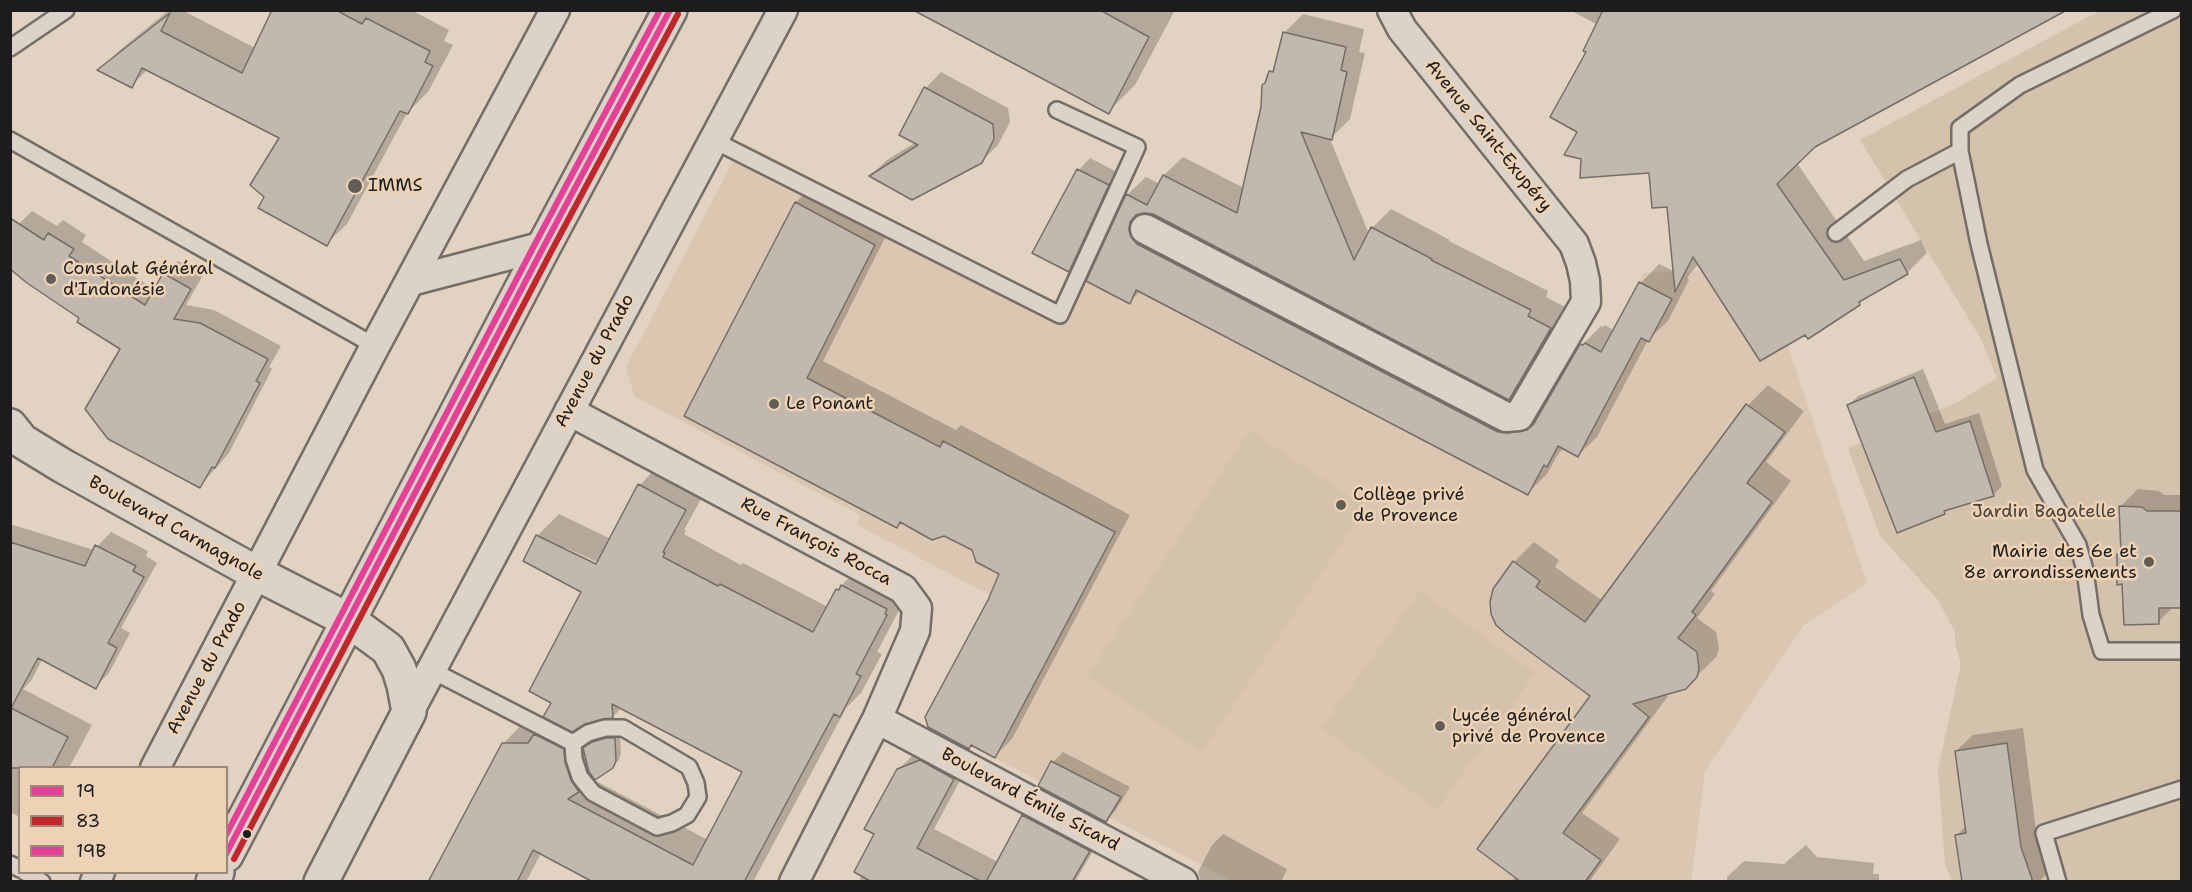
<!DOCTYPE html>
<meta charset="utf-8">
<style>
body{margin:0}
#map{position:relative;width:2192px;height:892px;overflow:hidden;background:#e1d2c2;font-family:"Shantell Sans",sans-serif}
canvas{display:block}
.frame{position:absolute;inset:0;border:12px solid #1c1c1c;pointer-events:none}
.legend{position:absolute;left:18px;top:766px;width:210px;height:108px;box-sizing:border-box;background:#eed2b5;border:2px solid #9a8978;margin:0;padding:8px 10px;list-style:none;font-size:18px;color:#1c1c1c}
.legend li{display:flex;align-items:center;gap:12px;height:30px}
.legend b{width:30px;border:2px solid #9a8978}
</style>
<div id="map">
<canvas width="2192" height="892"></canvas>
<div class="frame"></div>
<ul class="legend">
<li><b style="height:8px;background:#e53f97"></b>19</li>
<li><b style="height:8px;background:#c0262c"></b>83</li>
<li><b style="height:8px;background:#e53f97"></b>19B</li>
</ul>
</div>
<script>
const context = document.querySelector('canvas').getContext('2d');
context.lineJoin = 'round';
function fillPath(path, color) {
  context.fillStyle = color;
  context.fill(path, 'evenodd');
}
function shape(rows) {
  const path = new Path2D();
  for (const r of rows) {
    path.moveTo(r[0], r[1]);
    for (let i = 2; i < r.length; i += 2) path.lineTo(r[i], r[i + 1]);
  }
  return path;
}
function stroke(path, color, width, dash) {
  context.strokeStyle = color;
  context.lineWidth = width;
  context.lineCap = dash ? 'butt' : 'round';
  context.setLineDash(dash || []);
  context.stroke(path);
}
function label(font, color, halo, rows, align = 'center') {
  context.font = font + ' "Shantell Sans",sans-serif';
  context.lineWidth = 5;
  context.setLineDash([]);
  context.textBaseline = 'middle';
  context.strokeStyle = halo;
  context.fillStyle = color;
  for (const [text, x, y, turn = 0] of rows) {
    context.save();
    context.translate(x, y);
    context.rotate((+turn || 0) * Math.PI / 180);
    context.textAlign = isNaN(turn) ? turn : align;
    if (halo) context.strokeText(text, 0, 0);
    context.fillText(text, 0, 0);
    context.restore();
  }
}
fillPath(shape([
 [743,142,1060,312,1086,264,1528,495,1644,273,1720,270,1770,316,1788,345,1867,583,1803,626,1705,771,1691,881,1232,881,927,723,925,717,990,595,857,525,860,515,634,396,626,367]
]), '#dbc7b1');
fillPath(shape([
 [2099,11,2181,11,2181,881,1952,881,1945,864,1938,769,1961,664,1955,644,1955,632,1938,600,1880,536,1848,448,1956,403,1997,378,1981,339,1860,140],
 [1250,430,1366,507,1202,752,1087,676],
 [1420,591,1535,673,1437,810,1321,728]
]), '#d5c2ad');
fillPath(shape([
 [169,10,182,10,255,48,273,10,411,10,449,30,444,41,453,45,428,92,407,113,347,224,326,244,281,138,148,69,131,86,100,70,120,50],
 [929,10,1175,10,1135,85,1108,112],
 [1570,10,2064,10,1814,146,1797,163,1864,261,1921,240,1927,253,1907,273,1867,296,1859,304,1699,263,1687,278,1689,280,1668,321,1648,340,1597,437,1578,455,1564,448,1558,454,1547,474,1528,493,1141,291,1129,302,1127,195,1146,177,1160,184,1164,175,1183,157,1244,188,1268,81,1271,72,1276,67,1284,33,1303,14,1364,29,1359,52,1365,53,1350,119,1330,139,1369,234,1372,228,1391,209,1450,240,1449,241,1548,291,1546,297,1569,309,1528,379,1509,398,1153,213,1147,212,1149,218,1526,415,1542,413,1582,345,1601,326,1603,327,1605,325,1615,331,1641,283,1659,264,1675,272,1668,205,1650,171,1582,158,1579,131,1588,51,1598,25],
 [941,72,1008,108,1010,122,998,145,981,162,871,175,887,160,916,142,926,88],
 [1090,158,1119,173,1080,259,1069,270,1079,170],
 [813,186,890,228,823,361,956,430,961,425,1130,515,1012,739,995,756,972,744,969,748,989,601,1001,573,973,549,944,534,902,521,897,526,686,416,796,202],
 [32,211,57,226,63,220,86,235,82,242,155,290,164,274,178,261,203,275,186,305,214,310,281,346,269,367,272,369,229,453,200,486,122,348,81,317,19,224],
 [1923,369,1945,424,1979,413,2002,486,1993,495,1948,508,1944,513,1848,406,1858,396],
 [1768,385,1804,411,1766,462,1791,481,1711,591,1715,594,1697,618,1716,632,1719,648,1717,656,1685,688,1665,693,1668,696,1582,813,1620,839,1589,882,1511,882,1516,876,1592,696,1494,590,1514,562,1534,542,1559,560,1555,567,1603,601,1748,405],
 [661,463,707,488,684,530,686,531,684,534,741,565,743,563,828,607,837,590,859,568,908,593,877,652,882,654,861,693,846,708,753,882,597,882,541,853,526,882,430,882,503,744,525,721,548,722,551,719,553,702,583,592,537,536,559,514,611,539,640,485],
 [564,547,604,565,602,568,563,549],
 [622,707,744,772,708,840,594,780,618,761,621,754,620,733,599,737,588,745,585,727,580,725,602,717,613,717],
 [2138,489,2159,491,2164,495,2182,495,2182,607,2173,607,2158,622,2123,583,2118,555,2122,551,2121,506],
 [10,524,94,550,111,532,148,551,146,556,157,563,121,628,130,633,109,673,95,687,43,658,31,681,23,689,92,725,69,768,20,768,20,817,10,812],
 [2023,728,2036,830,2050,870,2039,882,1974,882,1956,836,1966,826,1956,751,1973,735],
 [917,751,971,760,934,829,998,862,1023,816,1035,804,1100,839,1075,882,859,882,898,770],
 [1063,752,1130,787,1116,810,1106,821,1053,762],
 [1223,834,1287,869,1281,882,1201,882,1198,872,1212,845],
 [1806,845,1817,857,1874,863,1873,874,1879,874,1879,882,1727,882,1727,877,1744,861,1784,864]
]), '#0003');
const building = shape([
 [272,10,336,10,362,24,366,18,430,51,425,62,433,66,408,114,400,111,327,246,258,208,264,197,250,185,279,138,142,68,132,88,97,70,170,13,161,31,242,73,272,10],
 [913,10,1100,10,1149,37,1109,114,913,10],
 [1603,10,2067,10,1815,147,1777,184,1844,280,1900,259,1908,274,1859,302,1860,305,1808,339,1805,335,1760,361,1693,257,1675,292,1667,207,1652,208,1649,173,1580,178,1581,159,1564,155,1577,132,1550,117,1586,52,1583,51,1603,10],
 [1283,32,1346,47,1341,70,1347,72,1332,140,1301,132,1354,260,1371,227,1432,259,1431,260,1531,310,1528,316,1551,328,1509,400,1153,214,1144,213,1136,215,1130,222,1129,230,1131,237,1137,244,1498,432,1507,433,1527,430,1533,425,1580,344,1583,345,1585,343,1601,352,1639,282,1672,299,1649,342,1641,338,1578,457,1558,446,1547,467,1544,465,1528,495,1136,290,1130,304,1086,281,1126,194,1147,205,1163,175,1237,213,1261,107,1262,85,1265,83,1269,71,1273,72,1283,32],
 [924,87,993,124,994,139,982,163,912,200,869,176,918,145,899,135,924,87],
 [1077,169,1109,185,1069,272,1032,253,1077,169],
 [795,202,875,245,807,378,940,447,943,441,1115,532,995,758,971,745,969,749,928,727,925,717,988,600,999,574,976,562,972,550,944,536,932,540,900,522,897,528,684,416,795,202],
 [10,218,44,240,48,233,74,249,69,256,145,305,163,273,191,289,174,319,200,323,268,359,256,381,260,383,215,468,212,467,200,488,108,439,85,409,120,349,77,322,79,318,27,283,10,269,10,218],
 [1914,377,1936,432,1970,421,1994,496,1944,511,1945,514,1897,533,1847,405,1914,377],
 [1746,404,1785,432,1747,483,1772,502,1692,612,1696,615,1678,638,1697,652,1699,669,1697,677,1686,689,1633,704,1649,717,1563,833,1601,860,1585,882,1521,882,1477,849,1590,696,1506,634,1496,625,1491,614,1490,602,1493,589,1513,561,1540,581,1536,587,1585,622,1746,404],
 [638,484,686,510,663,552,665,553,663,557,718,586,720,584,813,632,836,589,839,590,841,585,887,609,885,614,887,615,856,674,861,676,840,717,834,714,744,882,593,882,533,850,517,882,428,882,502,743,528,743,534,734,564,749,565,762,571,780,579,792,568,799,693,865,742,772,612,704,613,718,603,719,585,724,572,732,543,717,551,703,529,691,581,592,523,561,536,535,596,564,638,484],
 [2119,506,2142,507,2147,511,2181,511,2181,608,2159,608,2159,624,2124,625,2122,584,2117,585,2117,554,2121,553,2119,506],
 [10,542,85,566,95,545,136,566,133,571,144,577,108,643,117,648,96,689,38,658,11,708,68,737,52,768,10,768,10,542],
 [606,738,615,738,616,761,613,768,595,780,589,772,583,748,592,742,606,738],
 [2007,743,2021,847,2033,882,1962,882,1955,835,1966,833,1955,751,2007,743],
 [920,760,954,779,917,848,982,882,872,882,854,872,874,834,864,829,897,769,920,760],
 [1051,761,1121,797,1106,822,1038,786,1051,761],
 [1022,815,1090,851,1072,882,986,882,1022,815]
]);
fillPath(building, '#c2b8ad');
stroke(building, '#756e67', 1.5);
const service = shape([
 [2173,10,2020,85,1960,128,1960,151,1979,244,2035,470,2078,545,2085,570,2091,615,2102,651,2182,651],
 [10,48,66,10],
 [10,140,375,346],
 [713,140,1060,315,1137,147,1057,110],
 [1836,233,1907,179,1960,151],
 [431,670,573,743,574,759,580,777,593,793,657,827,672,823,687,815,698,797,696,783,689,767,623,728,605,728,588,733,573,743],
 [10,864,20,869],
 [25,872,42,882],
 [2058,882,2044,833,2182,789]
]);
const minor = shape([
 [1145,229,1506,417,1519,416,1586,302,1585,281,1581,263,1574,244,1402,29,1392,10],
 [411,281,544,246],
 [569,411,903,589,917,608,915,631,877,719,794,882],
 [409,712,783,10],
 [877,719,1183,882],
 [155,768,375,346,555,10],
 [95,882,100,872]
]);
const tertiary = shape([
 [10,426,22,441,63,466,256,573,350,621,388,649,399,669,404,685,409,712,321,882]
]);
const secondary = shape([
 [226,855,544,246,670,10],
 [213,882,217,872]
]);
stroke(service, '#756e67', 20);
stroke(minor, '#756e67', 33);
stroke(tertiary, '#756e67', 38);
stroke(secondary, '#756e67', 38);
stroke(service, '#dcd2c7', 15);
stroke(minor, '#dcd2c7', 28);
stroke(tertiary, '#dcd2c7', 33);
stroke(secondary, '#dcd2c7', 33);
stroke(shape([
 [226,854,544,246,670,10]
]), '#e53f97', 6);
stroke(shape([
 [234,859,552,250,678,14]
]), '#c0262c', 6);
stroke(shape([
 [226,835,536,242,660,10]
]), '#e53f97', 6);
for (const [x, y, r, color] of [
 [355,186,8,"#615c56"],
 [51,279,6,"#615c56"],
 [774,404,6,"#615c56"],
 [1341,505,6,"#615c56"],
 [2149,562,6,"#615c56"],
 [1440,726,6,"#615c56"],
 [247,834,5,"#1c1c1c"]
]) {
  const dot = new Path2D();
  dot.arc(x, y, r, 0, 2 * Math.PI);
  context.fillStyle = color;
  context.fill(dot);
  stroke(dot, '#eed2b5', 2);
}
label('18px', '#1c1c1c', '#eed2b5', [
 ["Avenue Saint-Exupéry",1488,136,51],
 ["Avenue du Prado",595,361,-62],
 ["Boulevard Carmagnole",176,529,29],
 ["Rue François Rocca",816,542,28],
 ["Avenue du Prado",207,668,-62],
 ["Boulevard Émile Sicard",1030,800,28]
]);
label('18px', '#1c1c1c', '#eed2b5', [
 ["IMMS",368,186],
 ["Consulat Général",63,269],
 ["d'Indonésie",63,290],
 ["Le Ponant",786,404],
 ["Collège privé",1353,495],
 ["de Provence",1353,516],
 ["Mairie des 6e et",2137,552,"right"],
 ["8e arrondissements",2137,573,"right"],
 ["Lycée général",1452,716],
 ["privé de Provence",1452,737]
], 'left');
label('18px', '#48423c', '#eed2b5', [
 ["Jardin Bagatelle",2044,512]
]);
</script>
